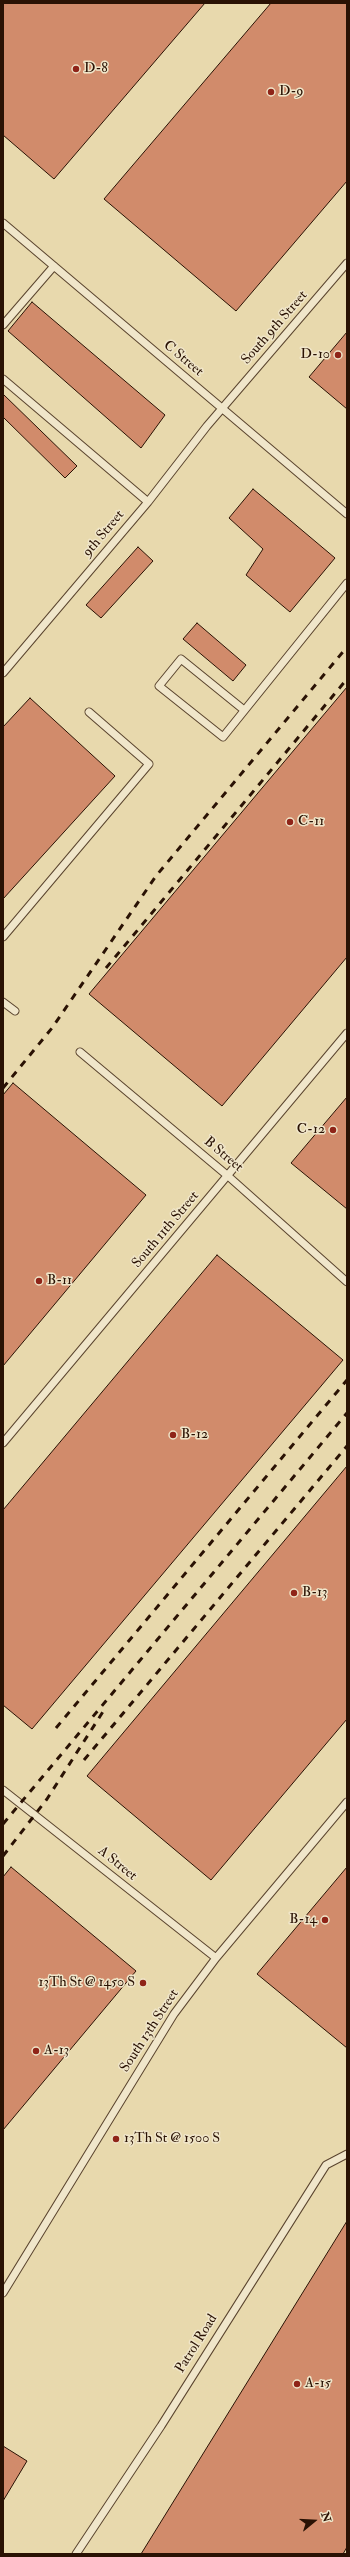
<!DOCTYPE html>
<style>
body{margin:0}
#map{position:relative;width:350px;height:2557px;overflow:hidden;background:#e8d9ad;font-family:"IM FELL Double Pica",serif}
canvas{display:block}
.frame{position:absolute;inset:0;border:4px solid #2a1204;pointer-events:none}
.north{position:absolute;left:294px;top:2501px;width:40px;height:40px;-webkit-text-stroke:3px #f0e6ca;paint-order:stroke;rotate:72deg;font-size:11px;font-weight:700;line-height:16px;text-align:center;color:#2a1204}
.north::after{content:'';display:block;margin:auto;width:14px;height:18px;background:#2a1204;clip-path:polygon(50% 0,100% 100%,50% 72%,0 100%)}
</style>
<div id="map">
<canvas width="350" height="2557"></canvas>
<div class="frame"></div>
<div class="north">N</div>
</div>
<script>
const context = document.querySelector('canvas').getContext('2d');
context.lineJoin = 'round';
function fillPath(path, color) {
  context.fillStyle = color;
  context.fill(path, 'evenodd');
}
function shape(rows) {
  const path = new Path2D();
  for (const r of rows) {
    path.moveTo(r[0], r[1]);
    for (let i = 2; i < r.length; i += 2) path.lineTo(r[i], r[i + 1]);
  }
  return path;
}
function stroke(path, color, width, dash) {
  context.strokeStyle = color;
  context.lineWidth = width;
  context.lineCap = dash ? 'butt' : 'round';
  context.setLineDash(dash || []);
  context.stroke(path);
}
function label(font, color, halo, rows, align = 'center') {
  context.font = font + ' "IM FELL Double Pica",serif';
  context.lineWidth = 3;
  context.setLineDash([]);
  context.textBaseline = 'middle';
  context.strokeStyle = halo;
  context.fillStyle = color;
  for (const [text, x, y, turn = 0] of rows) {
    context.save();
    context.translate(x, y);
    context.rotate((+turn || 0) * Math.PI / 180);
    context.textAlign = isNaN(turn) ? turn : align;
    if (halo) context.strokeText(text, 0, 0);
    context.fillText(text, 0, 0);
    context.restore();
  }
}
const building = shape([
 [3,3,205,3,54,179,3,135,3,3],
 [271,3,347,3,347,181,236,311,104,199,271,3],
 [32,302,165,415,141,448,8,331,32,302],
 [347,332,347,409,309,377,347,332],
 [3,394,77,466,65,478,3,417,3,394],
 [253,489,335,558,290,612,246,575,263,549,229,518,253,489],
 [138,547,153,561,101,618,86,605,138,547],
 [197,623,246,665,233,681,183,639,197,623],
 [347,687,347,957,222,1106,89,994,347,687],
 [30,698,115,776,3,899,3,727,30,698],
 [13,1083,146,1195,3,1366,3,1095,13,1083],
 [347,1097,347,1209,291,1163,347,1097],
 [217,1255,343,1360,32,1729,3,1705,3,1510,217,1255],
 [347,1466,347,1719,211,1880,87,1776,347,1466],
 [11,1867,136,1971,3,2130,3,1877,11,1867],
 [347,1867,347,2048,257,1974,347,1867],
 [347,2221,347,2547,343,2554,141,2554,347,2221],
 [3,2446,27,2461,3,2501,3,2446]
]);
fillPath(building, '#d18b6b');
stroke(building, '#2a1204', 1);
const service = shape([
 [3,223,347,514],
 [3,325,54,266],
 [3,379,148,502],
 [3,673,148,502,207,426,347,263],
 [244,710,181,659,159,686,223,737,347,583],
 [3,937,149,764,89,712],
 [3,1002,15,1011],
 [80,1052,228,1176,347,1282],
 [3,1443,347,1033],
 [3,1790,216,1958],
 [3,2293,174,2014,216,1958,347,1802],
 [76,2554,161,2426,326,2165,347,2154]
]);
stroke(service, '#5a442e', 9);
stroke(service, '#f0e6ca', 7);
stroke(shape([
 [106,968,347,679],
 [3,1088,52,1028,156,876,347,647],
 [56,1728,347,1380],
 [84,1760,347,1446],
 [3,1824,347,1413],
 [3,1856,47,1799,106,1707]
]), '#2a1204', 3, [7, 7]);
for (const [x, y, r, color] of [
 [76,69,4,"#8f2418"],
 [271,92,4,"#8f2418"],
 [338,355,4,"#8f2418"],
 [290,822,4,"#8f2418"],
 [333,1130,4,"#8f2418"],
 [39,1281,4,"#8f2418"],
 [173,1435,4,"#8f2418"],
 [294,1593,4,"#8f2418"],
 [325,1920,4,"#8f2418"],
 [143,1983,4,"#8f2418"],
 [36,2051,4,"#8f2418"],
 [116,2139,4,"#8f2418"],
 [297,2384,4,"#8f2418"]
]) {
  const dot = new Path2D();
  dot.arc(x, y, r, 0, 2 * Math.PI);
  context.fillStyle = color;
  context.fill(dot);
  stroke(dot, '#f0e6ca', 1.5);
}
label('14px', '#2a1204', '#f0e6ca', [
 ["D-8",84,69],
 ["D-9",279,92],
 ["D-10",330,355,"right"],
 ["C-11",298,822],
 ["C-12",325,1130,"right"],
 ["B-11",47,1281],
 ["B-12",181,1435],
 ["B-13",302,1593],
 ["B-14",317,1920,"right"],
 ["13Th St @ 1450 S",135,1983,"right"],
 ["A-13",44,2051],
 ["13Th St @ 1500 S",124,2139],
 ["A-15",305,2384]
], 'left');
label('14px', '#2a1204', '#f0e6ca', [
 ["South 9th Street",275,328,-49],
 ["C Street",183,359,40],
 ["9th Street",104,534,-50],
 ["B Street",223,1155,40],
 ["South 11th Street",166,1230,-50],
 ["A Street",117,1864,39],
 ["South 13th Street",150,2031,-57],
 ["Patrol Road",197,2344,-58]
]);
</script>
